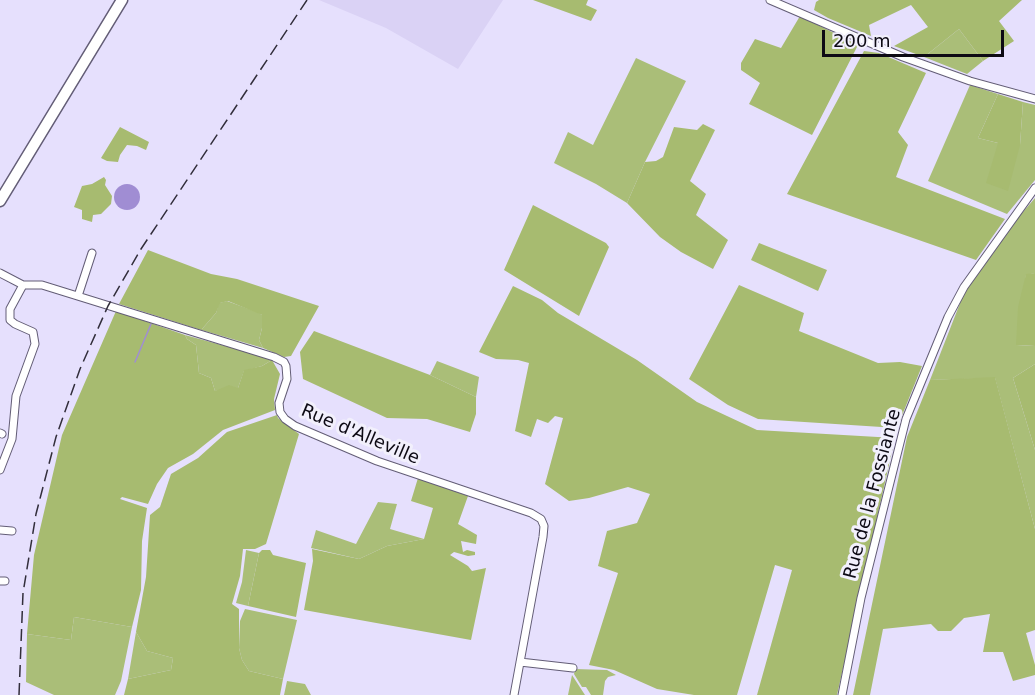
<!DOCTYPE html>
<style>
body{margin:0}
#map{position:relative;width:1035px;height:695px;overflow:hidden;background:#e6e0fd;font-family:"DejaVu Sans",sans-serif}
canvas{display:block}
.scale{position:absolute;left:822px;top:30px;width:182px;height:27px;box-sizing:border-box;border:3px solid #0d0a14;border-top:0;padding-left:8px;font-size:18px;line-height:21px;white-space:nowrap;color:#0d0a14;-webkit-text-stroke:4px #f2f0fc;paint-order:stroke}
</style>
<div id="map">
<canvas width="1035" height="695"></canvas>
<div class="scale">200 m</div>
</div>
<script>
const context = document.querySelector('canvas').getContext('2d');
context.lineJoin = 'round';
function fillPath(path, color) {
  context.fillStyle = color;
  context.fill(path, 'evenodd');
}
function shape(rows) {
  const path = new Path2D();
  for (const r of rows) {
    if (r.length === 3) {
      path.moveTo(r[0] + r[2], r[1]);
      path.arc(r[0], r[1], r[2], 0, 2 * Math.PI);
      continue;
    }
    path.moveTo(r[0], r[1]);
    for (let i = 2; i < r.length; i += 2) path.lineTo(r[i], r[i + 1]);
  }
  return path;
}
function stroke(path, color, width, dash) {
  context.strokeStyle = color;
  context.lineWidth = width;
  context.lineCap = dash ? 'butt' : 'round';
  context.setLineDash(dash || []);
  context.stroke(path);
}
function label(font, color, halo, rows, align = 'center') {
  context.font = font + ' "DejaVu Sans",sans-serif';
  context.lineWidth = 6;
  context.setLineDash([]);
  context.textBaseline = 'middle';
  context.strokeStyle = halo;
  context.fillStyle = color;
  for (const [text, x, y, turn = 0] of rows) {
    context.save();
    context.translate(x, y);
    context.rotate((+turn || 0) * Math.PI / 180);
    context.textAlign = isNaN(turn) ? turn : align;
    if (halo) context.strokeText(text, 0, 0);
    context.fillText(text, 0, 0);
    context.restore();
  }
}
fillPath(shape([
 [319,0,503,0,458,69,386,28]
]), '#dad2f5');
fillPath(shape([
 [959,29,983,61,967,74,924,57],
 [636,58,686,81,645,162,627,203,596,184,554,163,568,132,593,145],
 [970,85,998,94,978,138,998,143,1020,145,1023,102,1035,105,1035,180,1007,214,928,181],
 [1035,198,1035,273,1026,275,1017,345,1035,346,1035,364,1013,378,1035,450,1035,529,995,378,930,380,964,293,1010,227],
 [227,301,257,312,262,315,262,328,259,340,263,348,198,329,202,329,216,313,219,303],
 [185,335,258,355,272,360,262,366,244,371,238,388,215,391,211,378,199,373,196,345,187,339],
 [437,361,479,377,476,397,430,375],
 [378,502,397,504,390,529,424,539,387,546,359,559,311,548,316,530,356,544],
 [246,550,259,553,248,606,236,603,242,582],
 [245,609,297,620,283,679,249,671,242,660,239,648,240,621],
 [74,617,132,627,121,681,115,695,54,695,26,682,27,634,71,640],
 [136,632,147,651,173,658,171,670,128,679],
 [575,669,607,670,616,675,608,677,605,681,603,695,591,695,586,687,582,687,574,674],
 [572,675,585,695,568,695],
 [287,681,305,684,311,695,284,695]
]), '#aabe78');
fillPath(shape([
 [533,0,588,0,586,5,597,10,591,21],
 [819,0,1022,0,999,21,1014,41,983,61,959,29,924,57,894,46,928,27,911,5,869,25,871,36,828,18,814,10,816,2],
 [800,16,858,45,812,135,749,104,760,83,741,70,741,63,755,39,781,48],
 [864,51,879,53,926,73,898,132,908,145,896,177,1005,219,976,260,787,194],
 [998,94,1023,102,1020,145,1008,191,986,183,998,143,978,138],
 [703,124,715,130,690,181,706,194,696,215,728,240,713,269,681,252,660,237,627,203,645,162,656,161,663,157,674,127,697,130],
 [120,127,149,142,146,150,137,146,127,145,120,155,118,162,107,161,101,158],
 [104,177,106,180,105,185,112,196,111,204,101,214,93,215,92,222,82,219,82,210,74,207,82,186,92,184],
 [533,205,606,243,609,247,579,316,504,270],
 [759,243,827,270,818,291,751,260],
 [148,250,211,274,237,279,319,306,291,356,284,357,263,348,259,340,262,328,262,315,228,301,220,303,216,313,202,329,198,329,119,304],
 [1035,273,1035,346,1016,345,1018,307,1026,274],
 [739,285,804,313,799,331,878,363,900,362,922,366,897,428,758,419,728,405,689,379],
 [513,286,542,300,558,313,637,360,697,402,757,430,895,438,837,695,757,695,792,570,775,565,737,695,694,695,657,689,614,670,589,665,618,573,598,566,607,531,637,523,650,494,628,487,589,498,569,501,545,484,563,418,555,416,548,423,537,419,531,437,515,431,529,363,518,360,496,359,479,352],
 [116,311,185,335,187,339,196,345,199,373,211,378,215,391,229,385,238,388,244,370,262,366,272,360,280,374,274,399,275,410,223,430,193,454,168,468,157,484,148,504,122,497,120,499,147,508,142,541,141,590,132,627,74,617,71,640,27,634,34,555,62,435],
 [314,331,430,375,476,397,476,414,470,432,427,419,387,418,303,379,300,352],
 [1035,364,1035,450,1013,378],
 [995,377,1035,529,1035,630,1026,633,1035,665,1035,675,1013,681,1003,652,983,652,990,614,964,618,951,631,938,631,931,624,883,629,870,695,853,695,907,437,930,380],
 [277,415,278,418,299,434,266,544,255,549,243,549,240,576,232,604,239,609,239,648,242,660,249,671,283,679,280,695,124,695,128,679,171,670,173,658,147,651,136,632,146,577,150,515,160,507,171,474,198,458,227,432],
 [418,478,468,496,458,524,477,535,476,544,461,541,463,552,467,550,475,552,475,555,468,556,454,552,450,555,468,566,472,571,486,568,471,640,304,610,313,561,312,549,359,559,387,546,424,539,433,508,411,501],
 [262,550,270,550,273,555,306,563,296,617,248,606,259,553]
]), '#a7bb70');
fillPath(shape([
 [127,197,13]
]), '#a08dd3');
stroke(shape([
 [135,362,151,324]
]), '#a08dd3', 1.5);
const minor = shape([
 [770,0,903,57,970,81,1035,99],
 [0,273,23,285,42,285,274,357,284,362,286,366,287,379,279,403,280,412,285,419,295,426,377,461,531,513,541,519,544,526,543,537,514,695],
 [78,296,92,253],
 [0,433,2,434],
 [0,470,12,439,16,396,35,344,33,332,15,324,10,320,10,309,23,285],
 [0,530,12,531],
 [0,581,5,581],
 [520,662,573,668],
 [842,695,861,598,906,419,948,317,964,287,1035,188]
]);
const primary = shape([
 [0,201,122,0]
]);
stroke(minor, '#635d76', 9);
stroke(primary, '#635d76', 13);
stroke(minor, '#fff', 7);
stroke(primary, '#fff', 10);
stroke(shape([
 [19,695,23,593,36,514,56,437,80,369,108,306,141,249,307,0]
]), '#322e3b', 1.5, [12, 6]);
label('18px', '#0d0a14', '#f2f0fc', [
 ["Rue d'Alleville",360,435,23],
 ["Rue de la Fossiante",873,494,-75]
]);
</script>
